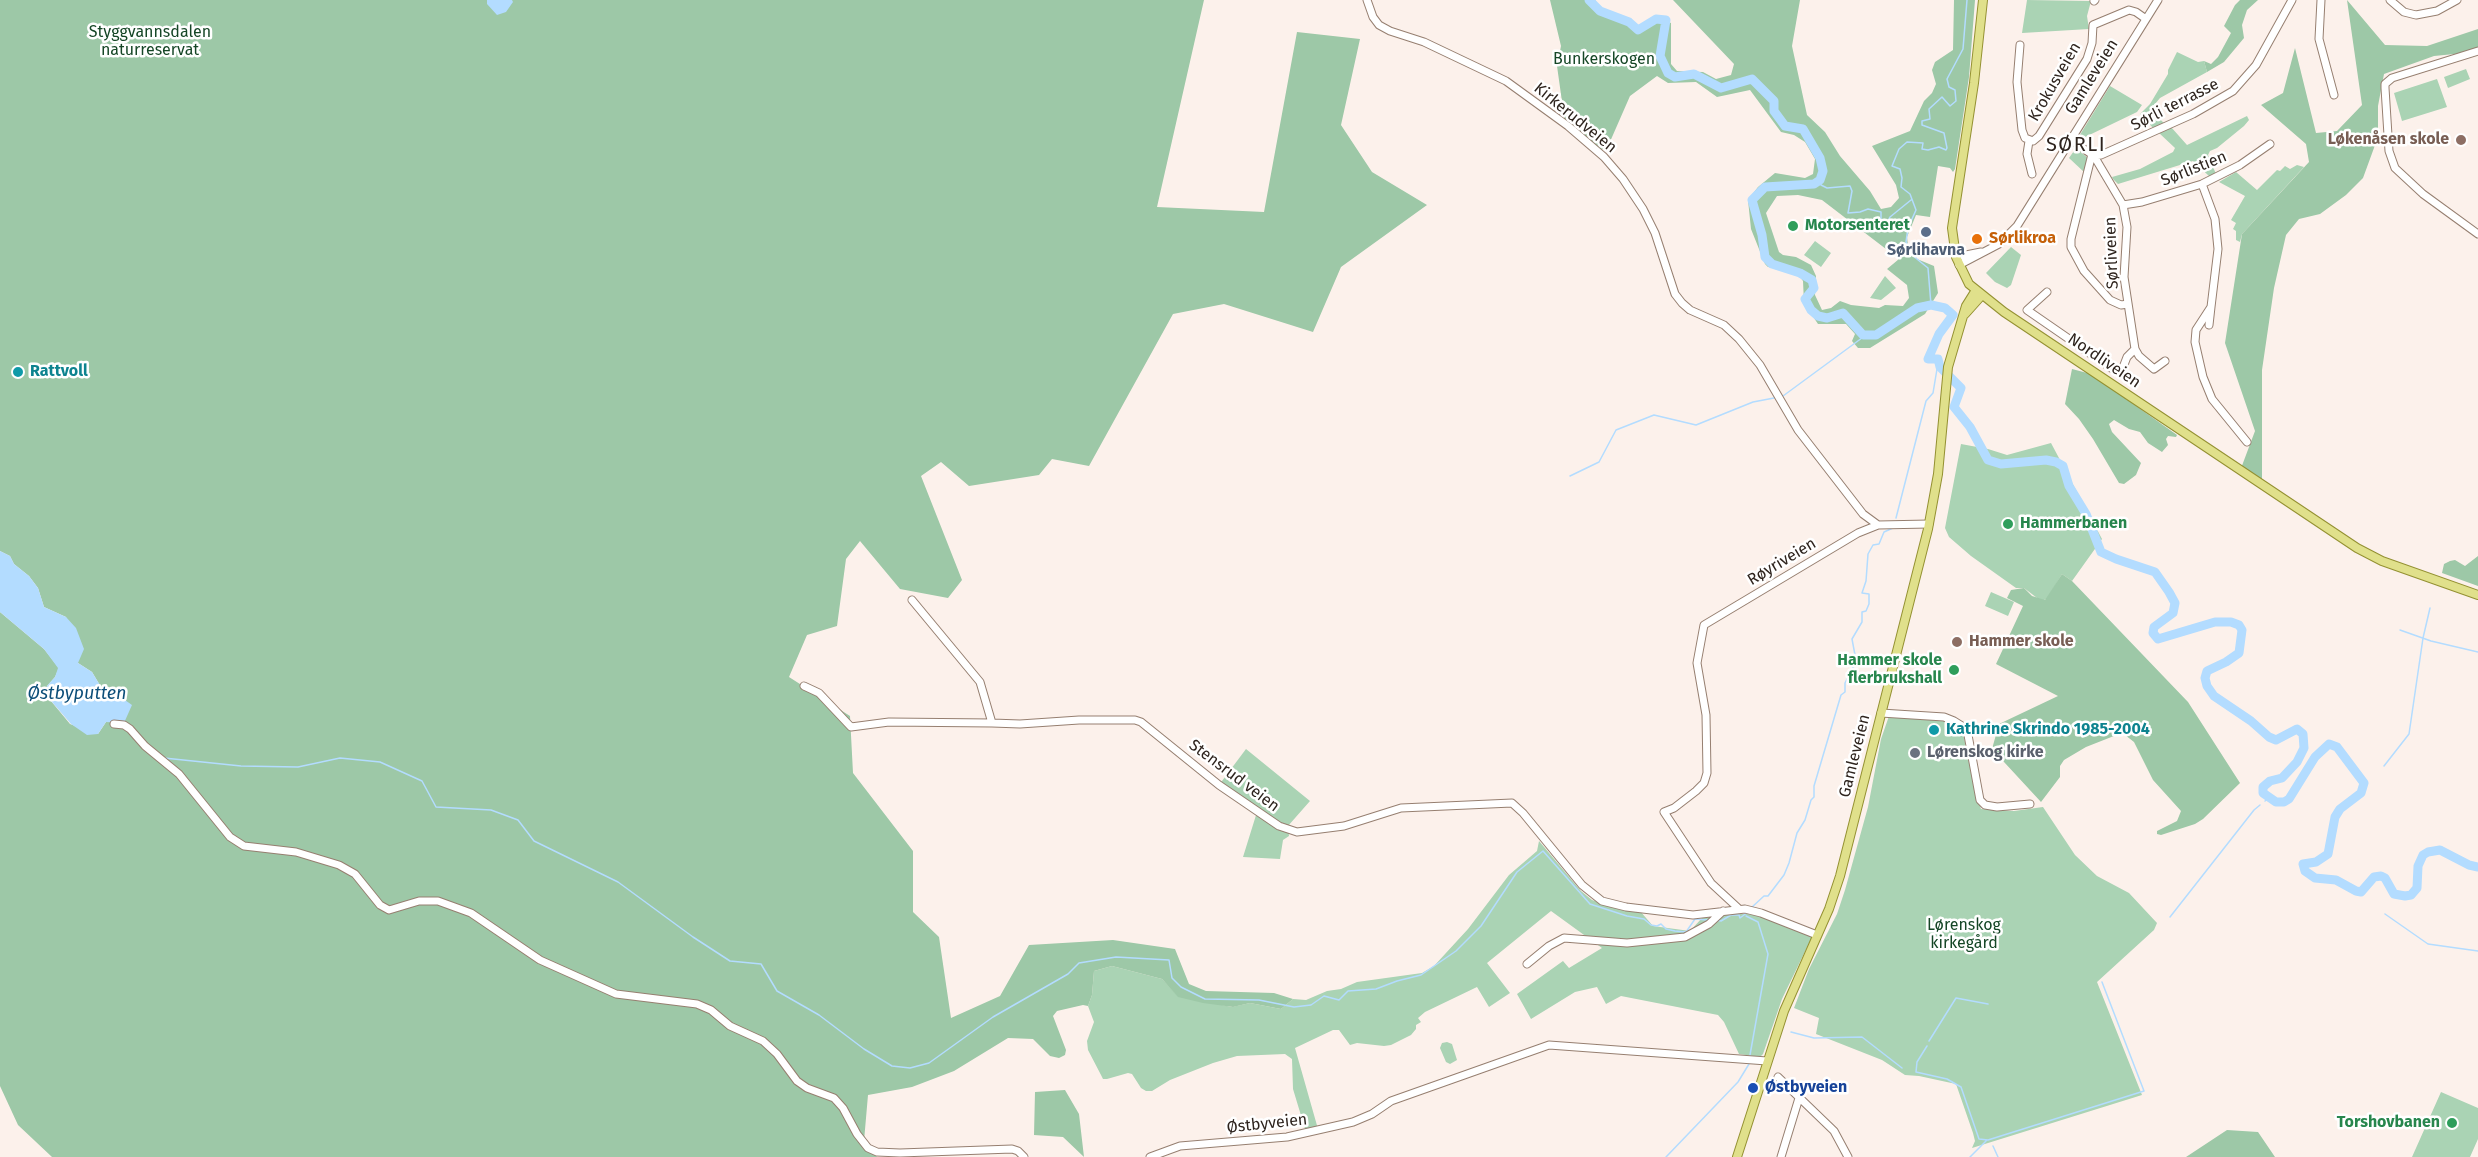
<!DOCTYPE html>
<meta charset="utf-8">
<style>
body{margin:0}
canvas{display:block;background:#fcf1eb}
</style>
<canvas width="2478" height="1157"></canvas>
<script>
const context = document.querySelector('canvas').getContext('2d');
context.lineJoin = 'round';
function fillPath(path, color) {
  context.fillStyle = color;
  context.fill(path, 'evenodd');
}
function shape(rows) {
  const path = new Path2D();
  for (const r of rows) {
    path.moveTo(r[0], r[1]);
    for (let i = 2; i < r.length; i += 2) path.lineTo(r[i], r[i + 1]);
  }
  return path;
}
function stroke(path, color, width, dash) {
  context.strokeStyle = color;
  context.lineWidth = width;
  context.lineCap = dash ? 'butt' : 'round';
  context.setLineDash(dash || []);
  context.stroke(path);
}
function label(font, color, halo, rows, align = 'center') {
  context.font = font + ' "Fira Sans",sans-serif';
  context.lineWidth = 5;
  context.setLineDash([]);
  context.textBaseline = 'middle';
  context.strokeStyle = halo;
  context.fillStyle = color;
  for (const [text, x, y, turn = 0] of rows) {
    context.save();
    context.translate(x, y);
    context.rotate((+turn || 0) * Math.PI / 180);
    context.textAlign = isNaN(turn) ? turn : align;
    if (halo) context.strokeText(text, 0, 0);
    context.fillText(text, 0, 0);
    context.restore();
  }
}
fillPath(shape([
 [2027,0,2091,1,2087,16,2089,29,2022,33],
 [2177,52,2198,62,2204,61,2207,72,2160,98,2150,110,2165,124,2154,129,2140,114,2150,104,2168,74,2168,70],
 [2466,69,2470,79,2448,88,2444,77],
 [2437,79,2447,107,2402,121,2394,93],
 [2110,86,2142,105,2137,112,2081,139,2078,138],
 [2247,116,2249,120,2244,126,2217,148,2210,151,2208,155,2216,174,2210,177,2193,161,2118,184,2113,179,2112,177,2140,169,2173,152,2175,148,2158,132,2171,127,2187,145],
 [2076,148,2089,159,2085,173,2069,158],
 [2297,165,2304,167,2242,234,2240,242,2236,240,2236,231,2233,229,2236,223,2231,220,2245,196,2219,182,2236,172,2257,190,2277,170,2280,171,2285,166,2290,169],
 [1815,241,1831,253,1821,267,1804,255],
 [2011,247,2021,255,2011,285,2007,288,1995,282,1986,273],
 [1885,276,1896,288,1881,300,1870,298],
 [2051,443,2102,539,2072,581,2062,574,2047,599,2041,601,2024,588,2016,588,1971,556,1949,537,1945,528,1961,444,1988,449,2007,455],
 [1991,592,2014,602,2008,616,1985,606],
 [1889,716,1944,721,1959,728,1964,737,1973,783,1981,809,2014,811,2043,807,2075,855,2097,876,2129,893,2157,923,2154,930,2097,982,2142,1095,1972,1148,1975,1141,1973,1133,1956,1084,1919,1076,1905,1075,1882,1060,1816,1034,1819,1018,1794,1008,1809,969,1837,914,1845,890,1868,807,1881,739],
 [1246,749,1310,801,1288,826,1289,836,1283,840,1280,859,1243,857,1257,812,1219,785],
 [1539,841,1581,891,1592,900,1621,910,1640,911,1653,926,1690,931,1702,918,1735,914,1748,914,1774,919,1812,937,1782,999,1763,1054,1760,1057,1739,1054,1724,1022,1718,1015,1621,996,1606,1004,1597,987,1575,992,1531,1019,1517,994,1563,961,1569,968,1602,948,1551,911,1487,963,1510,993,1489,1007,1477,987,1425,1012,1418,1018,1421,1022,1416,1025,1416,1029,1411,1035,1391,1045,1384,1046,1357,1043,1350,1045,1339,1030,1333,1030,1295,1048,1318,1129,1306,1132,1293,1089,1292,1059,1285,1054,1237,1056,1213,1063,1170,1080,1152,1091,1146,1091,1141,1088,1132,1074,1128,1073,1107,1079,1103,1079,1101,1075,1088,1050,1087,1041,1094,1022,1088,1006,1092,995,1094,971,1112,966,1162,979,1178,996,1232,1007,1250,1003,1281,1009,1293,999,1306,1000,1327,991,1341,989,1357,982,1422,973,1434,966,1468,929,1509,875,1537,851],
 [1447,1042,1452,1044,1457,1060,1450,1064,1446,1062,1440,1048,1442,1043],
 [2441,1092,2478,1108,2478,1139,2470,1157,2412,1157]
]), '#aad3b4');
fillPath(shape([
 [0,0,487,0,487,4,512,0,1204,0,1157,207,1264,212,1297,32,1360,39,1341,125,1372,172,1427,205,1341,267,1313,332,1224,304,1173,314,1089,466,1052,459,1039,475,969,486,941,462,921,476,962,580,948,598,900,589,860,541,846,559,837,626,807,635,789,677,850,716,853,773,913,851,913,912,939,937,951,1018,1000,996,1029,945,1113,940,1175,949,1189,984,1206,991,1274,993,1293,999,1281,1009,1250,1003,1233,1007,1203,1003,1178,997,1162,979,1112,966,1094,971,1092,995,1088,1006,1083,1005,1057,1011,1053,1016,1066,1050,1065,1055,1059,1058,1050,1056,1033,1039,1008,1038,954,1071,912,1087,868,1095,864,1141,877,1157,52,1157,18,1125,0,1086,0,612,44,649,59,668,55,677,47,686,46,695,70,724,98,734,106,722,112,720,115,693,101,687,92,672,78,663,66,617,44,607,38,588,29,576,14,564,10,556,0,551],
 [1550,0,1595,0,1605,13,1624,19,1639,32,1657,18,1671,23,1671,64,1677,71,1703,72,1716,79,1731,75,1734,64,1673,0,1800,0,1792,46,1807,115,1825,132,1840,156,1870,191,1881,209,1891,207,1899,198,1896,185,1872,146,1910,131,1924,101,1932,93,1936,84,1932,70,1935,62,1953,50,1954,0,1975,0,1969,77,1955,169,1953,172,1950,168,1938,166,1930,217,1916,215,1907,237,1908,246,1916,245,1917,259,1934,266,1938,293,1925,314,1870,348,1858,348,1852,341,1855,334,1846,324,1818,324,1804,303,1803,281,1797,273,1791,270,1768,267,1765,264,1751,229,1748,200,1758,187,1775,173,1805,178,1813,174,1815,159,1805,142,1794,135,1781,132,1750,90,1717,97,1696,82,1668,83,1657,76,1630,96,1609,144,1600,151,1565,123,1557,66,1561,46],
 [1798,195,1822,200,1899,259,1887,269,1907,285,1909,298,1903,306,1885,305,1879,308,1851,305,1840,301,1831,308,1822,310,1815,295,1816,276,1811,265,1796,257,1783,255,1779,252,1766,213,1777,196],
 [2240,0,2258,0,2247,10,2242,25,2244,38,2224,62,2207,72,2204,61,2211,64,2218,57,2231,33,2224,26,2235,5],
 [2347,0,2385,45,2427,46,2478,29,2478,47,2475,52,2434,56,2384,74,2378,106,2378,137,2363,178,2346,195,2320,214,2299,219,2286,235,2274,288,2262,370,2262,486,2240,471,2255,431,2225,343,2242,234,2309,162,2306,144,2261,105,2283,93,2295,48,2316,133,2337,131,2362,105],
 [2072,369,2091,374,2177,435,2176,437,2168,436,2166,439,2168,445,2162,452,2148,443,2140,432,2129,429,2114,420,2109,424,2112,432,2141,463,2136,475,2124,484,2119,483,2093,439,2079,419,2065,404],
 [2478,556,2478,586,2442,573,2444,564,2450,561,2455,560,2465,566],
 [2062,574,2072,581,2188,702,2240,783,2203,819,2195,824,2161,835,2157,834,2157,831,2177,821,2181,811,2153,780,2134,742,2125,735,2119,734,2086,747,2064,760,2060,766,2060,777,2041,802,1992,749,1999,724,2058,696,1996,664,2023,606,2007,598,2011,590,2024,588,2032,596,2045,600],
 [1065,1090,1079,1114,1084,1157,1063,1137,1034,1135,1035,1092],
 [2227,1130,2258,1132,2275,1157,2186,1157]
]), '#9dc8a7');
fillPath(shape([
 [487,0,512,0,513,2,506,12,497,15,487,4],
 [0,551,10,556,14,564,29,576,38,588,44,607,66,617,76,628,84,649,78,663,92,672,101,687,115,693,132,705,124,723,106,722,98,734,87,735,71,724,46,695,47,686,55,677,58,668,44,649,0,612]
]), '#b3dcff');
stroke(shape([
 [1820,180,1821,185,1827,188,1850,186,1852,191,1848,213,1860,212,1868,209,1881,212,1881,224,1887,223,1890,217,1911,200],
 [1931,305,1928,268,1912,255,1906,242,1908,228,1916,210,1910,194,1901,187,1902,178,1900,169,1892,166,1899,149,1907,142,1923,143,1922,149,1928,150,1939,147,1946,150,1947,148,1944,133,1922,125,1922,121,1930,119,1929,109,1942,97,1950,106,1956,101,1955,90,1949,87,1947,79,1963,49,1967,0],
 [1783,396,1866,335],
 [1570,476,1599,462,1616,430,1654,415,1696,425,1753,402,1774,398],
 [1896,518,1926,401,1933,393,1937,369,1940,367],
 [2400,630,2431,641,2478,652],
 [164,758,241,766,298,767,340,758,380,762,422,781,436,807,491,810,518,820,534,841,618,882,693,937,730,961,761,964,777,991,819,1015,864,1049,892,1066,910,1068,929,1063,993,1017,1068,974,1079,963,1116,957,1169,960,1172,978,1181,987,1205,999,1259,1000,1294,1007,1311,1005,1324,996,1339,1000,1348,991,1376,989,1397,981,1421,975,1456,951,1481,926,1517,872,1543,851,1590,904,1627,916,1644,919,1651,925,1657,926,1661,924,1666,929,1675,931,1686,932,1695,919,1708,920],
 [2384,766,2409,734,2423,638,2430,608],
 [2265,801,2268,799],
 [1751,908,1764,896,1768,896,1784,875,1789,863,1797,833,1805,820,1811,800,1814,797,1814,786,1841,695,1845,692,1845,683,1853,667,1852,660,1855,655,1852,639,1862,622,1862,612,1866,611,1869,604,1869,594,1862,593,1866,581,1868,554,1873,545,1879,544,1884,532,1893,528],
 [2385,914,2428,944,2478,951],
 [1746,916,1758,922,1768,954,1750,1055],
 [2170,917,2254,810,2260,805],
 [1716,920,1721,921,1731,915,1739,915,1740,918,1748,912],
 [1791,1032,1814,1038,1862,1037,1902,1068],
 [1929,1041,1956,998,1988,1004],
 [1927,1046,1917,1062,1916,1072,1947,1079,1961,1087,1979,1139,1988,1140,2144,1091,2102,982],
 [1993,1146,1998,1157],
 [1666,1157,1738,1082,1749,1064],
 [1970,1157,1986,1141]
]), '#b3dcff', 1.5);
stroke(shape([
 [1589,0,1600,11,1629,22,1638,30,1656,19,1666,20,1660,56,1668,73,1675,77,1694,74,1721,88,1752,79,1774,101,1774,111,1785,126,1803,129,1820,158,1823,171,1820,180,1814,184,1765,187,1752,200,1762,235,1765,257,1772,264,1800,273,1812,280,1814,288,1805,299,1811,310,1818,316,1827,318,1843,313,1863,335,1876,335,1917,308,1931,305,1945,308,1953,315,1939,334,1928,359,1938,359,1940,367,1961,388,1954,407,1970,427,1988,460,2001,464,2046,460,2056,462,2063,466,2069,486,2086,514,2101,552,2116,559,2155,572,2169,592,2175,603,2173,613,2154,627,2153,633,2158,639,2215,622,2231,622,2239,625,2242,630,2239,653,2226,662,2207,671,2205,678,2207,686,2214,696,2251,721,2269,737,2276,740,2297,729,2303,734,2304,748,2297,762,2282,778,2270,781,2263,787,2263,793,2276,802,2284,802,2289,799,2315,757,2329,744,2337,747,2364,783,2361,793,2340,809,2335,817,2328,854,2316,862,2303,864,2305,871,2315,878,2336,880,2356,891,2361,892,2374,877,2381,876,2385,878,2394,894,2405,896,2411,895,2417,888,2418,866,2423,855,2428,852,2440,850,2469,865,2478,867]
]), '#b3dcff', 9);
const minor = shape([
 [1367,0,1373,17,1379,25,1390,31,1424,42,1506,81,1568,126,1604,157,1623,179,1643,209,1655,233,1675,294,1682,303,1690,310,1724,325,1739,339,1760,365,1798,430,1863,514,1878,525,1929,524],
 [2321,0,2319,39,2334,95],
 [2390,0,2404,12,2416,15,2437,11,2457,0],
 [2094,1,2095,0],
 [2020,45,2017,82,2022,130,2025,138,2033,141,2039,136,2087,59,2092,43,2093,25,2129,10,2136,12,2146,19],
 [2478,51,2392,78,2385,84,2385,88,2389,151,2395,168,2423,194,2478,234],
 [2070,139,2094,156,2123,205,2127,227,2124,277,2135,349,2139,356,2154,369,2165,361],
 [2029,141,2027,154,2032,174],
 [2092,154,2071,239,2071,247,2084,271,2110,300,2121,305,2128,304],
 [2094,156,2101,155,2193,114,2233,91,2256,65,2292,0],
 [2202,184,2215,219,2218,249,2211,307,2196,330,2195,342,2203,377,2212,399,2247,442],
 [2123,205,2142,202,2202,184,2240,165,2270,144],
 [1956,257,1981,252],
 [1959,265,1999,244,2017,226,2158,0],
 [2047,292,2027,310,2111,368,2122,370,2127,357,2135,349],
 [2209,325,2211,307],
 [912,600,980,682,992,723,1020,724,1079,720,1135,720,1141,722,1219,785,1279,826,1297,832,1344,826,1401,808,1512,803,1523,813,1582,885,1602,901,1626,907,1693,915,1745,909,1761,913,1817,935],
 [804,686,819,693,851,727,889,722,992,723],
 [1881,713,1944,717,1954,721,1962,726,1968,735,1980,800,1985,805,1997,807,2030,804],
 [114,724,124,725,130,729,145,746,179,774,230,837,244,846,296,852,339,865,355,874,380,905,389,910,419,901,438,901,471,913,540,960,616,994,697,1004,711,1010,730,1026,763,1041,777,1054,797,1081,807,1088,834,1098,843,1108,857,1134,868,1148,877,1152,900,1153,1012,1149,1018,1151,1024,1157],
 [1738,908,1711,883,1664,812,1674,808,1696,791,1704,783,1707,773,1706,715,1697,663,1704,625,1858,533,1878,525],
 [1527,964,1549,946,1564,938,1627,943,1685,937,1709,924,1723,911],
 [1778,1077,1834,1131,1848,1157],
 [1150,1157,1180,1146,1287,1137,1353,1122,1372,1114,1391,1101,1549,1045,1767,1061],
 [1781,1157,1799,1098]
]);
const major = shape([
 [1983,0,1974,83,1952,228,1956,257,1969,284,2004,312,2357,548,2382,561,2478,595],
 [1965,314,1982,295],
 [1737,1157,1784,1011,1829,909,1840,876,1928,529,1938,474,1948,367,1966,306,1976,290]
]);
stroke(minor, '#967f70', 9);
stroke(major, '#949132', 10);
stroke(minor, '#fff', 7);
stroke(major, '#e0e08b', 8);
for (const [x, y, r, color] of [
 [2461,140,6,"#8d6e63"],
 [1793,226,6,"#2e9e5b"],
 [1926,232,6,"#5c6f8a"],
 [1977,239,6,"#e8710a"],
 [18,372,6,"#0f9aa8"],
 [2008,524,6,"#2e9e5b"],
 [1957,642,6,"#8d6e63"],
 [1954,670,6,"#2e9e5b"],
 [1934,730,6,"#0f9aa8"],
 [1915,753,6,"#6b7280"],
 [1753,1088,6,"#1a4fb4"],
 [2452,1123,6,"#2e9e5b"]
]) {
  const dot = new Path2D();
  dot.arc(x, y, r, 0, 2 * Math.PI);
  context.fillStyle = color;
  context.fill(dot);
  stroke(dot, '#fff', 2);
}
label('16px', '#154626', '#fff', [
 ["Styggvannsdalen",150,33],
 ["naturreservat",150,51],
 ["Bunkerskogen",1604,60],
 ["Lørenskog",1964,926],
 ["kirkegård",1964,944]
]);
label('16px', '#2e241e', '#fff', [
 ["Gamleveien",2092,77,-58],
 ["Krokusveien",2055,82,-60],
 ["Sørli terrasse",2175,105,-27],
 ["Kirkerudveien",1575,118,39],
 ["Sørlistien",2194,169,-22],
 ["Sørliveien",2112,253,-92],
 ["Nordliveien",2104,361,34],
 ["Røyriveien",1782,562,-31],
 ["Gamleveien",1855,756,-76],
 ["Stensrud veien",1234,776,37],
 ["Østbyveien",1267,1124,-6]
]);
label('bold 16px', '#785e54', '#fff', [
 ["Løkenåsen skole",2449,140],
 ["Hammer skole",1969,642,"left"]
], 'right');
label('bold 16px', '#27864d', '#fff', [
 ["Motorsenteret",1805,226],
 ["Hammerbanen",2020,524],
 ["Hammer skole",1942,661,"right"],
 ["flerbrukshall",1942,679,"right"],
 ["Torshovbanen",2440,1123,"right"]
], 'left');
label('bold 16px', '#c56008', '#fff', [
 ["Sørlikroa",1989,239]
], 'left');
label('bold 16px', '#4e5e75', '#fff', [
 ["Sørlihavna",1926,251]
]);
label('bold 16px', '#0d838f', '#fff', [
 ["Rattvoll",30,372],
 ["Kathrine Skrindo 1985-2004",1946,730]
], 'left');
label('bold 16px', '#5b616d', '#fff', [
 ["Lørenskog kirke",1927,753]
], 'left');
label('bold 16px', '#164399', '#fff', [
 ["Østbyveien",1765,1088]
], 'left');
label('italic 18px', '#0c4e79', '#fff', [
 ["Østbyputten",77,694]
]);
context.letterSpacing = '1.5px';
label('20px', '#2e241e', '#fff', [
 ["SØRLI",2076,145]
]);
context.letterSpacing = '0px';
</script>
